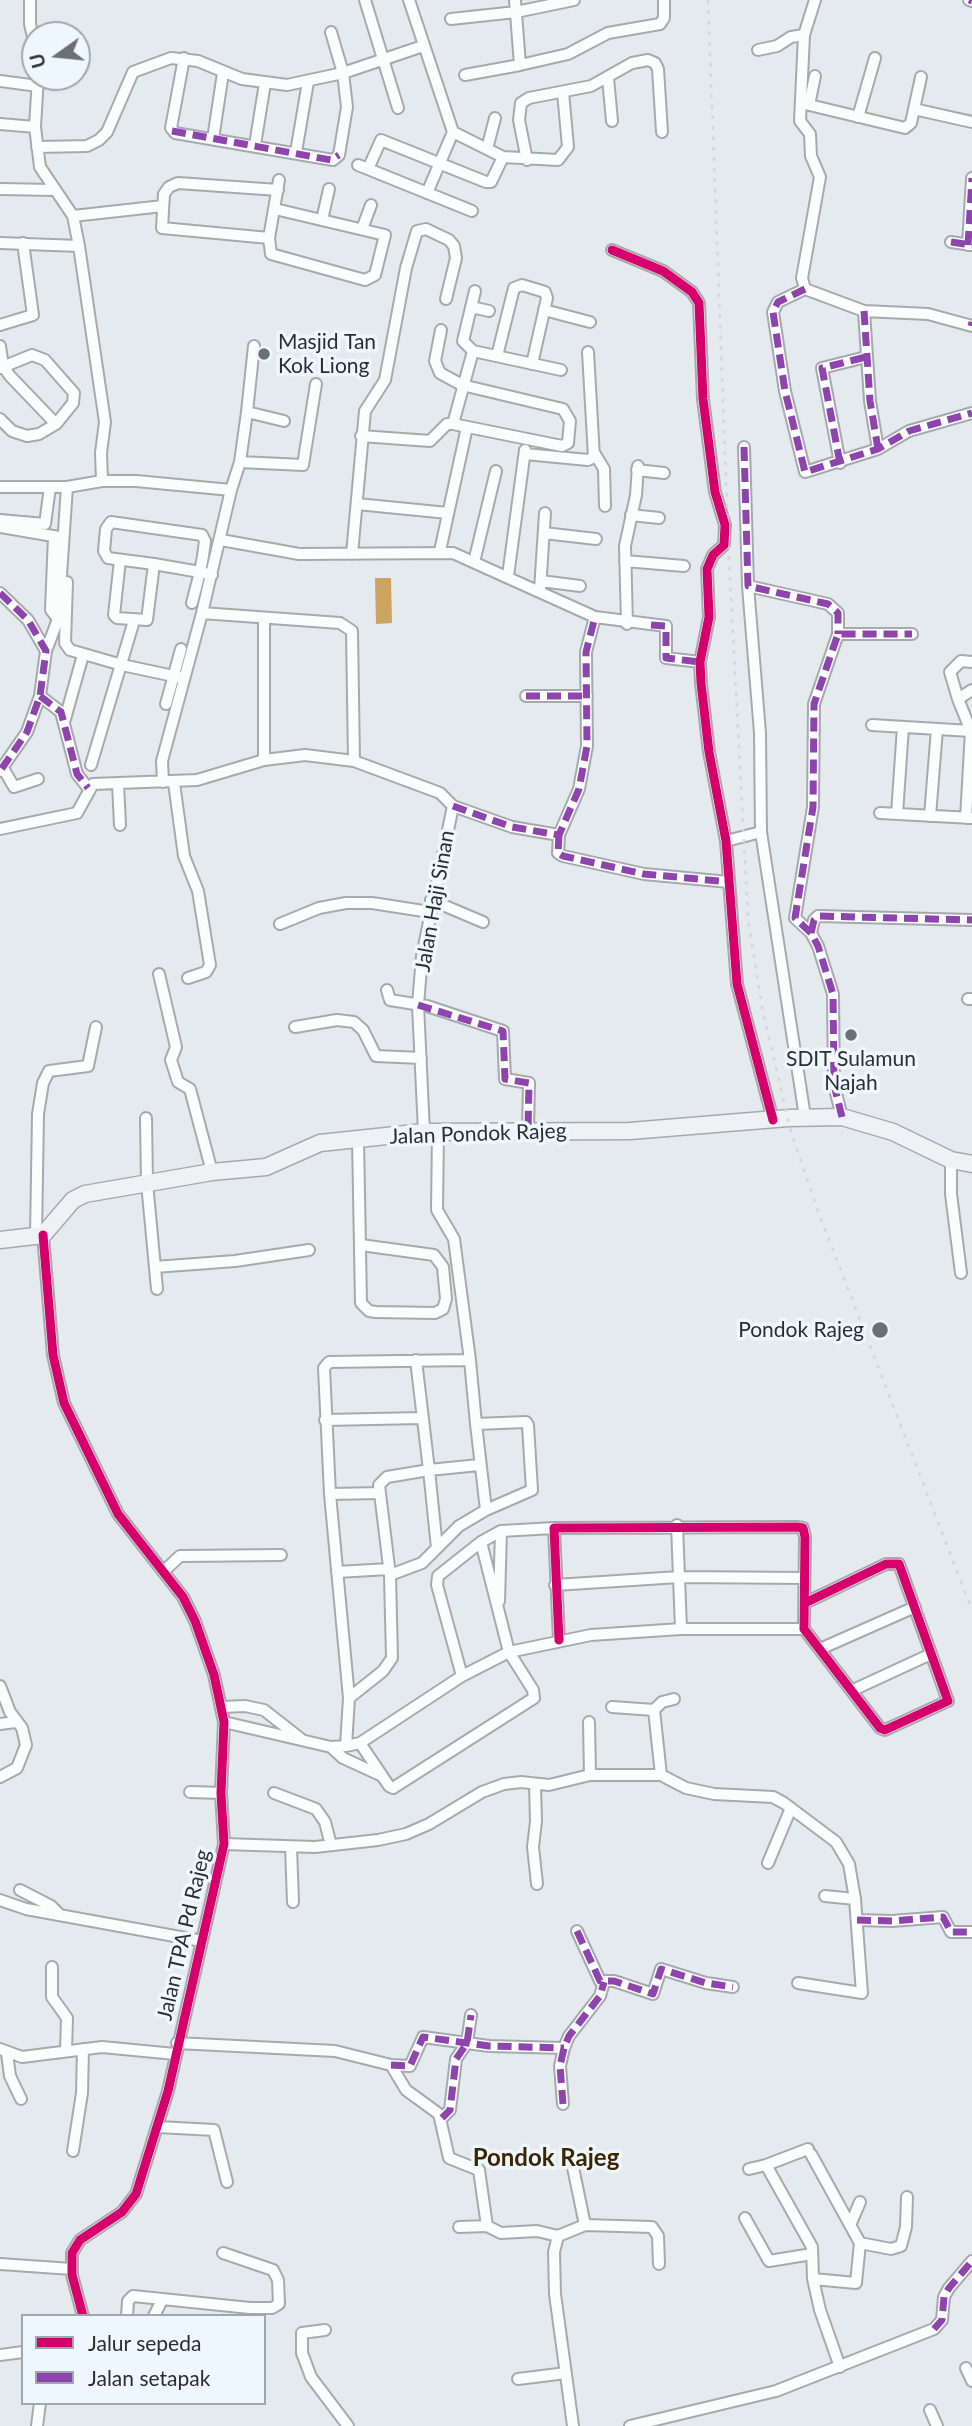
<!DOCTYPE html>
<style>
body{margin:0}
#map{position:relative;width:972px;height:2426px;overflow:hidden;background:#e4eaee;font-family:Lato,sans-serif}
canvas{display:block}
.legend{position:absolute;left:21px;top:2314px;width:245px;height:91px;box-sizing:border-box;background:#eef7fe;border:2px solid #9fa7ac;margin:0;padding:9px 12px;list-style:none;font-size:21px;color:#292e31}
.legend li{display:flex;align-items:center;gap:14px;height:35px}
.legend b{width:35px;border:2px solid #9fa7ac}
.north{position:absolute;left:21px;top:21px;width:70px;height:70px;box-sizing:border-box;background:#eef7fe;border:2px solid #9fa7ac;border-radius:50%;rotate:255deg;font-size:19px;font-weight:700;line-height:28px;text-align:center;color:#292e31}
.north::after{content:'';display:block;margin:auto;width:24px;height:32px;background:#6a7073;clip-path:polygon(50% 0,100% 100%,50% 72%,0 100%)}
</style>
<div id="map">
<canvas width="972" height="2426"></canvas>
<ul class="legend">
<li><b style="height:9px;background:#d6006c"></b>Jalur sepeda</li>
<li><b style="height:9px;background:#8e44ad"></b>Jalan setapak</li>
</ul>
<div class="north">U</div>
</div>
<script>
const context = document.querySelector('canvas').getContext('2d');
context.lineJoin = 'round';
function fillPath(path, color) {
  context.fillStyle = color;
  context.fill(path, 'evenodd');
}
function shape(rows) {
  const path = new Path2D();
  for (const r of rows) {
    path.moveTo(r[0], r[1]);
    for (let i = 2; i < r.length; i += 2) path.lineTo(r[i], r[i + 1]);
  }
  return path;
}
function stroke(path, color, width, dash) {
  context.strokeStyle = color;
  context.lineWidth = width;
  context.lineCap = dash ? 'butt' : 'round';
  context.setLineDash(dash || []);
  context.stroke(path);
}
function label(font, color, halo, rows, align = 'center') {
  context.font = font + ' Lato,sans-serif';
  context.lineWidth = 7;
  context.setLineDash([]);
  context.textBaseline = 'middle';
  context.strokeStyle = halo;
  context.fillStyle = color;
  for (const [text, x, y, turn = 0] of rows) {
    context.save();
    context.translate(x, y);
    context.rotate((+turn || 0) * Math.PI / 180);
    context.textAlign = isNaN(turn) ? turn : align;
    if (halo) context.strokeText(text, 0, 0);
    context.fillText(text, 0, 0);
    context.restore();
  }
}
fillPath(shape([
 [375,578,391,578,392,623,376,624]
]), '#cca462');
const minor = shape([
 [30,0,30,24,35,46],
 [365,0,398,108],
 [409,0,453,132,427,193],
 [815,0,804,35,800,121,810,134,811,156,820,177,802,278,805,289,864,311,928,314,972,326],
 [969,0,972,1],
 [451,19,516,12,574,0],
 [758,50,777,46,791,37,804,35],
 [184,58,171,128,175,133,333,160,339,155,347,107,343,73,331,32],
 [520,65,568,54,608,33,660,24,664,18,664,0],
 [465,75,520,65,515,0],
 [38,77,35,127,40,167,73,216,79,246,105,422,101,453,102,481,136,481,231,490,202,613,162,761,163,782],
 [608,78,612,121],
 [0,81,38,86],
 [801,103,905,128,911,123,921,77],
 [809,105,815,76],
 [914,109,972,122],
 [858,117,875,58],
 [0,124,35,127],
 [213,139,223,73],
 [255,145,265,83],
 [37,147,87,146,99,140,107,132,133,72,171,58,198,61,242,79,287,85,343,73,423,46],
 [487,149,495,118],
 [296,152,308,82],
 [503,157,558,160,568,147,563,92],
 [527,160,519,120,521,103,529,98,591,86,632,63,648,60,655,63,658,69,662,132],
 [358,165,368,169,381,140,486,182,491,182,503,157,453,132],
 [368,169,472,211],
 [0,189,53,190],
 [275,209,385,235,375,275,365,280,271,254,269,238,279,180],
 [73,216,163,206],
 [322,220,329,189],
 [362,229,371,205],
 [269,238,162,228,164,194,169,187,178,183,278,190],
 [951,242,972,245],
 [0,243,79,246],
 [968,245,972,178],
 [612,250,663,271,692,292,699,303,703,399,715,492,725,525,724,545,713,555,707,569,709,617,700,662,701,683,709,752,726,841,737,984,773,1120],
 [805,289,778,302,773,312,785,391,805,472,878,449,909,431,972,413],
 [471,307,489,311],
 [544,310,590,322],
 [864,311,870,401,878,449],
 [0,325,33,315,23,243],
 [441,330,435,361,440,373,462,385,563,409,570,421,568,443,562,446,453,424],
 [0,346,3,366,10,376,56,424],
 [473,351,561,370],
 [497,356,514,288,522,285,545,292,547,298,532,364],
 [0,368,32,355,45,360,74,393,73,403,56,424,39,434,27,436,12,431,0,419],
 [247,412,254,346],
 [361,436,430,441,447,424,453,424,473,351,463,341,475,291],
 [525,454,588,460,594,457,588,352],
 [595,454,604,469,605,506],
 [240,462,247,412,284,421],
 [840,463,822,368,866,357],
 [637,470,664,473],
 [0,487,67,487,102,481],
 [231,490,240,462,303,465,316,384],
 [357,504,448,513],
 [631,515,659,518],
 [0,520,45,524,50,487],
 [0,527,59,537],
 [544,533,596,539],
 [54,536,51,610,58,619],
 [221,540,299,554,453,553,595,617,666,626,666,658,700,662],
 [440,551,467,427],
 [352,554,365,411,385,380,406,268,417,231,426,229,449,240,454,246,456,258,446,299],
 [120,560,114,615,117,618,147,620,154,564],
 [625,561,684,566],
 [474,562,496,471],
 [508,576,525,450],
 [541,581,580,586],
 [67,582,65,643,70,650,122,665,183,678],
 [748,586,828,604,838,613,838,634],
 [540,590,545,513],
 [0,593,28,620,46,651],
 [192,603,200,572,203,556,205,541,202,535,111,522,106,529,104,551,108,558,154,564,200,572,212,575],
 [202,613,340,623,352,631,354,761],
 [264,619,264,760],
 [627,624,625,546,636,495,638,466],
 [972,662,961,661,950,672,958,699,972,690],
 [40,696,61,712,77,774,88,788],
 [526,696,587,696],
 [958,699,971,731,966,818],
 [166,704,181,649],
 [65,719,83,655],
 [872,725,971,731],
 [91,765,133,624],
 [3,768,14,787,38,779],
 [0,771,27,732,40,696,46,651,58,619,67,487],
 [174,783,184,856,198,891,210,965,206,972,188,978],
 [118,784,120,825],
 [453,806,512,827,559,835,579,789,587,746,586,652,595,617],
 [880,813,972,818],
 [897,814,903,727],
 [930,816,937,729],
 [0,829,77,813,93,784,197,780,264,760,305,755,354,761,440,793,453,806,422,956,418,1005,424,1132],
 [761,832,805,1117],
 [559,835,558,853,563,856,644,874,729,882],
 [726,841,761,832,760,733,748,586,744,447],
 [431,900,483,922],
 [280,924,319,908,346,903,372,903,430,912],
 [811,933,814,920,818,916,972,920],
 [159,974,176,1047,171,1060,178,1082,190,1089,212,1172],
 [387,990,390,1000,427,1006,503,1031,505,1079,529,1083,528,1130],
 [968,999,972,999],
 [295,1027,337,1020,354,1022,363,1030,376,1056,421,1058],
 [842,1117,834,1085,833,994,818,946,811,933,795,918,813,807,814,704,838,634,912,634],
 [146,1118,147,1183,157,1289],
 [438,1131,437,1210,454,1239,470,1360],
 [358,1139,361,1303,369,1311,376,1312,435,1313,443,1309,446,1299,443,1267,434,1255,361,1245],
 [951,1160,951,1194,961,1273],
 [43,1235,53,1355,64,1403,118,1514,183,1597,195,1621,214,1675,224,1722,221,1793,224,1844,168,2091,136,2194,122,2212,80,2240,72,2253,72,2275,83,2316],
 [36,1236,38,1114,43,1083,49,1071,88,1066,96,1027],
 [155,1267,235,1261,309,1250],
 [325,1420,422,1418],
 [476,1424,486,1510],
 [330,1494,380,1493],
 [677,1525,681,1629],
 [437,1548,429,1470,479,1465],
 [164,1571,180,1556,281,1555],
 [337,1572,389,1569],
 [555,1585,679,1577,804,1578],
 [499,1601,501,1531],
 [559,1640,554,1528,797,1527,803,1528,805,1537,804,1629,880,1728,885,1730,948,1701,899,1564,886,1564,805,1603],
 [820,1649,915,1607],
 [462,1676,437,1585,438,1576,481,1542,501,1531,554,1528],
 [0,1686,10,1712,22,1728,26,1745,17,1768,0,1777],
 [853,1690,931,1654],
 [349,1698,383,1671,392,1658,390,1575,379,1485,387,1477,429,1470,416,1360],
 [222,1707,245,1706,264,1710,301,1739],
 [612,1707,654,1710],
 [224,1722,331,1747,346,1746,360,1743,462,1676,509,1652,591,1635,681,1629,804,1629],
 [589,1722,590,1775],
 [0,1724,15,1722],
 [360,1743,389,1786,393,1788,534,1698,533,1690,509,1652,481,1542],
 [346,1746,349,1698,330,1494,324,1368,329,1362,470,1360,476,1424,526,1422,528,1425,532,1490,486,1510,459,1526,422,1563,390,1575],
 [331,1747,343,1758,380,1775],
 [661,1775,654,1710,662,1702,674,1699],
 [535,1785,536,1821,533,1847,537,1884],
 [190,1792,221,1793],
 [274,1793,316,1809,325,1822,331,1845],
 [224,1844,315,1847,378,1840,406,1834,429,1824,482,1792,504,1784,521,1782,549,1785,590,1775,661,1775,686,1788,714,1794,773,1797,784,1803,836,1842,849,1864,855,1899,862,1993,798,1983],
 [291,1847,293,1902],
 [768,1863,791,1808],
 [20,1890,51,1906,60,1915],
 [825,1896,855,1899],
 [0,1900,26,1909,202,1941],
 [857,1920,892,1921,943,1917,951,1932,972,1932],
 [577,1931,600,1981,614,1981,653,1994,661,1969,706,1983,733,1987],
 [52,1967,52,1997,67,2018,66,2051],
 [177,2043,335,2051,391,2065,406,2090,439,2114,449,2158,479,2170,487,2226,501,2233,537,2231,558,2236],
 [0,2049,22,2057,102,2047,175,2054],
 [7,2053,10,2076,21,2099],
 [391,2065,410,2066,423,2037,489,2046,564,2048],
 [563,2104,560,2066,564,2048,569,2036,600,1996,604,1982],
 [442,2118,450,2110,456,2059,467,2043,471,2015],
 [158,2127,214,2130,227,2182],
 [808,2149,766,2165,812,2247,813,2279,820,2310,840,2367],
 [73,2151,82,2093,83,2049],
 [811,2154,860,2243,856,2283,813,2279],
 [571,2158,585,2225],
 [749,2169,766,2165],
 [745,2218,769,2261,812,2254],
 [851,2223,860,2202],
 [459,2227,487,2226],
 [860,2243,891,2249,901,2246,906,2227,907,2197],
 [0,2264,72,2269],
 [127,2316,128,2301,133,2296,250,2308,272,2308,279,2304,278,2280,273,2270,223,2253],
 [154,2316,162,2300],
 [325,2330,302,2333,302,2353,311,2377,348,2426],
 [0,2355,23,2352],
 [966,2368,972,2381],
 [518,2379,566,2373],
 [930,2410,937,2426],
 [37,2426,40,2403],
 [573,2426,555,2294,554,2252,558,2236,585,2225,652,2227,658,2236,659,2264],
 [630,2426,776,2391,934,2329,942,2320,944,2297,949,2288,972,2261]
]);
const secondary = shape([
 [0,1240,43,1235,73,1200,85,1194,212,1172,266,1167,320,1143,424,1132,630,1131,788,1118,842,1117,893,1132,951,1160,972,1164]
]);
stroke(minor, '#a6aaae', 14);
stroke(secondary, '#a6aaae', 19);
stroke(minor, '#fbfcfc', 10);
stroke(secondary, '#eef2f4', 16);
stroke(shape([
 [708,0,729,559,748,919,763,1013,791,1132,818,1211,972,1610]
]), '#d4d6d7', 2.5, [3.5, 7]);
stroke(shape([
 [969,0,972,1],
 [172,131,331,160,339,155],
 [951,242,972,245],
 [968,245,972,178],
 [805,289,778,302,773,312,785,391,805,472,878,449,909,431,972,413],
 [864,311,870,401,878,449],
 [971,326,972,322],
 [744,447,748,586,828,604,838,613,838,634],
 [840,463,822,368,866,357],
 [0,593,28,620,46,651,40,696,27,732,0,771],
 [651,625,666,626,666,658,700,662],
 [40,696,61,712,77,774,88,788],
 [526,696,587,696],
 [453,806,512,827,559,835,579,789,587,746,586,652,595,617],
 [559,835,558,853,563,856,644,874,729,882],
 [811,933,814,920,818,916,972,920],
 [418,1005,503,1031,505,1079,529,1083,528,1130],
 [842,1117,834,1085,833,994,818,946,811,933,795,918,813,807,814,704,838,634,912,634],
 [857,1920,892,1921,943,1917,951,1932,972,1932],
 [577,1931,600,1981,614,1981,653,1994,661,1969,706,1983,733,1987],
 [391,2065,410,2066,423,2037,489,2046,564,2048],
 [563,2104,560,2066,564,2048,569,2036,600,1996,604,1982],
 [442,2118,450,2110,456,2059,467,2043,471,2015],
 [934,2329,942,2320,944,2297,949,2288,972,2261]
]), '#8e44ad', 7, [14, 7]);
stroke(shape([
 [612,250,663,271,692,292,699,303,703,399,715,492,725,525,724,545,713,555,707,569,709,617,700,662,701,683,709,752,726,841,737,984,773,1120],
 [43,1235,53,1355,64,1403,118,1514,183,1597,195,1621,214,1675,224,1722,221,1793,224,1844,168,2091,136,2194,122,2212,80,2240,72,2253,72,2275,83,2316],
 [559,1640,554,1528,797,1527,803,1528,805,1537,804,1629,880,1728,885,1730,948,1701,899,1564,886,1564,805,1603]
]), '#d6006c', 9);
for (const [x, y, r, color] of [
 [264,354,7,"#6a7073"],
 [851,1035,7,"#6a7073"],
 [880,1330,9,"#6a7073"]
]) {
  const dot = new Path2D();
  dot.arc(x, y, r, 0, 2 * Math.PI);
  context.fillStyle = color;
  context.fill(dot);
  stroke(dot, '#eef7fe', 2.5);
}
label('21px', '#292e31', '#eef7fe', [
 ["Masjid Tan",278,342],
 ["Kok Liong",278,366],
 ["SDIT Sulamun",851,1059,"center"],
 ["Najah",851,1083,"center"],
 ["Pondok Rajeg",864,1330,"right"]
], 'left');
label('21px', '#292e31', '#eef7fe', [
 ["Jalan Haji Sinan",435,901,-80],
 ["Jalan Pondok Rajeg",478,1134,-2],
 ["Jalan TPA Pd Rajeg",184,1935,-77]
]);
label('bold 24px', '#3c2501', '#eef7fe', [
 ["Pondok Rajeg",546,2158]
]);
</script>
